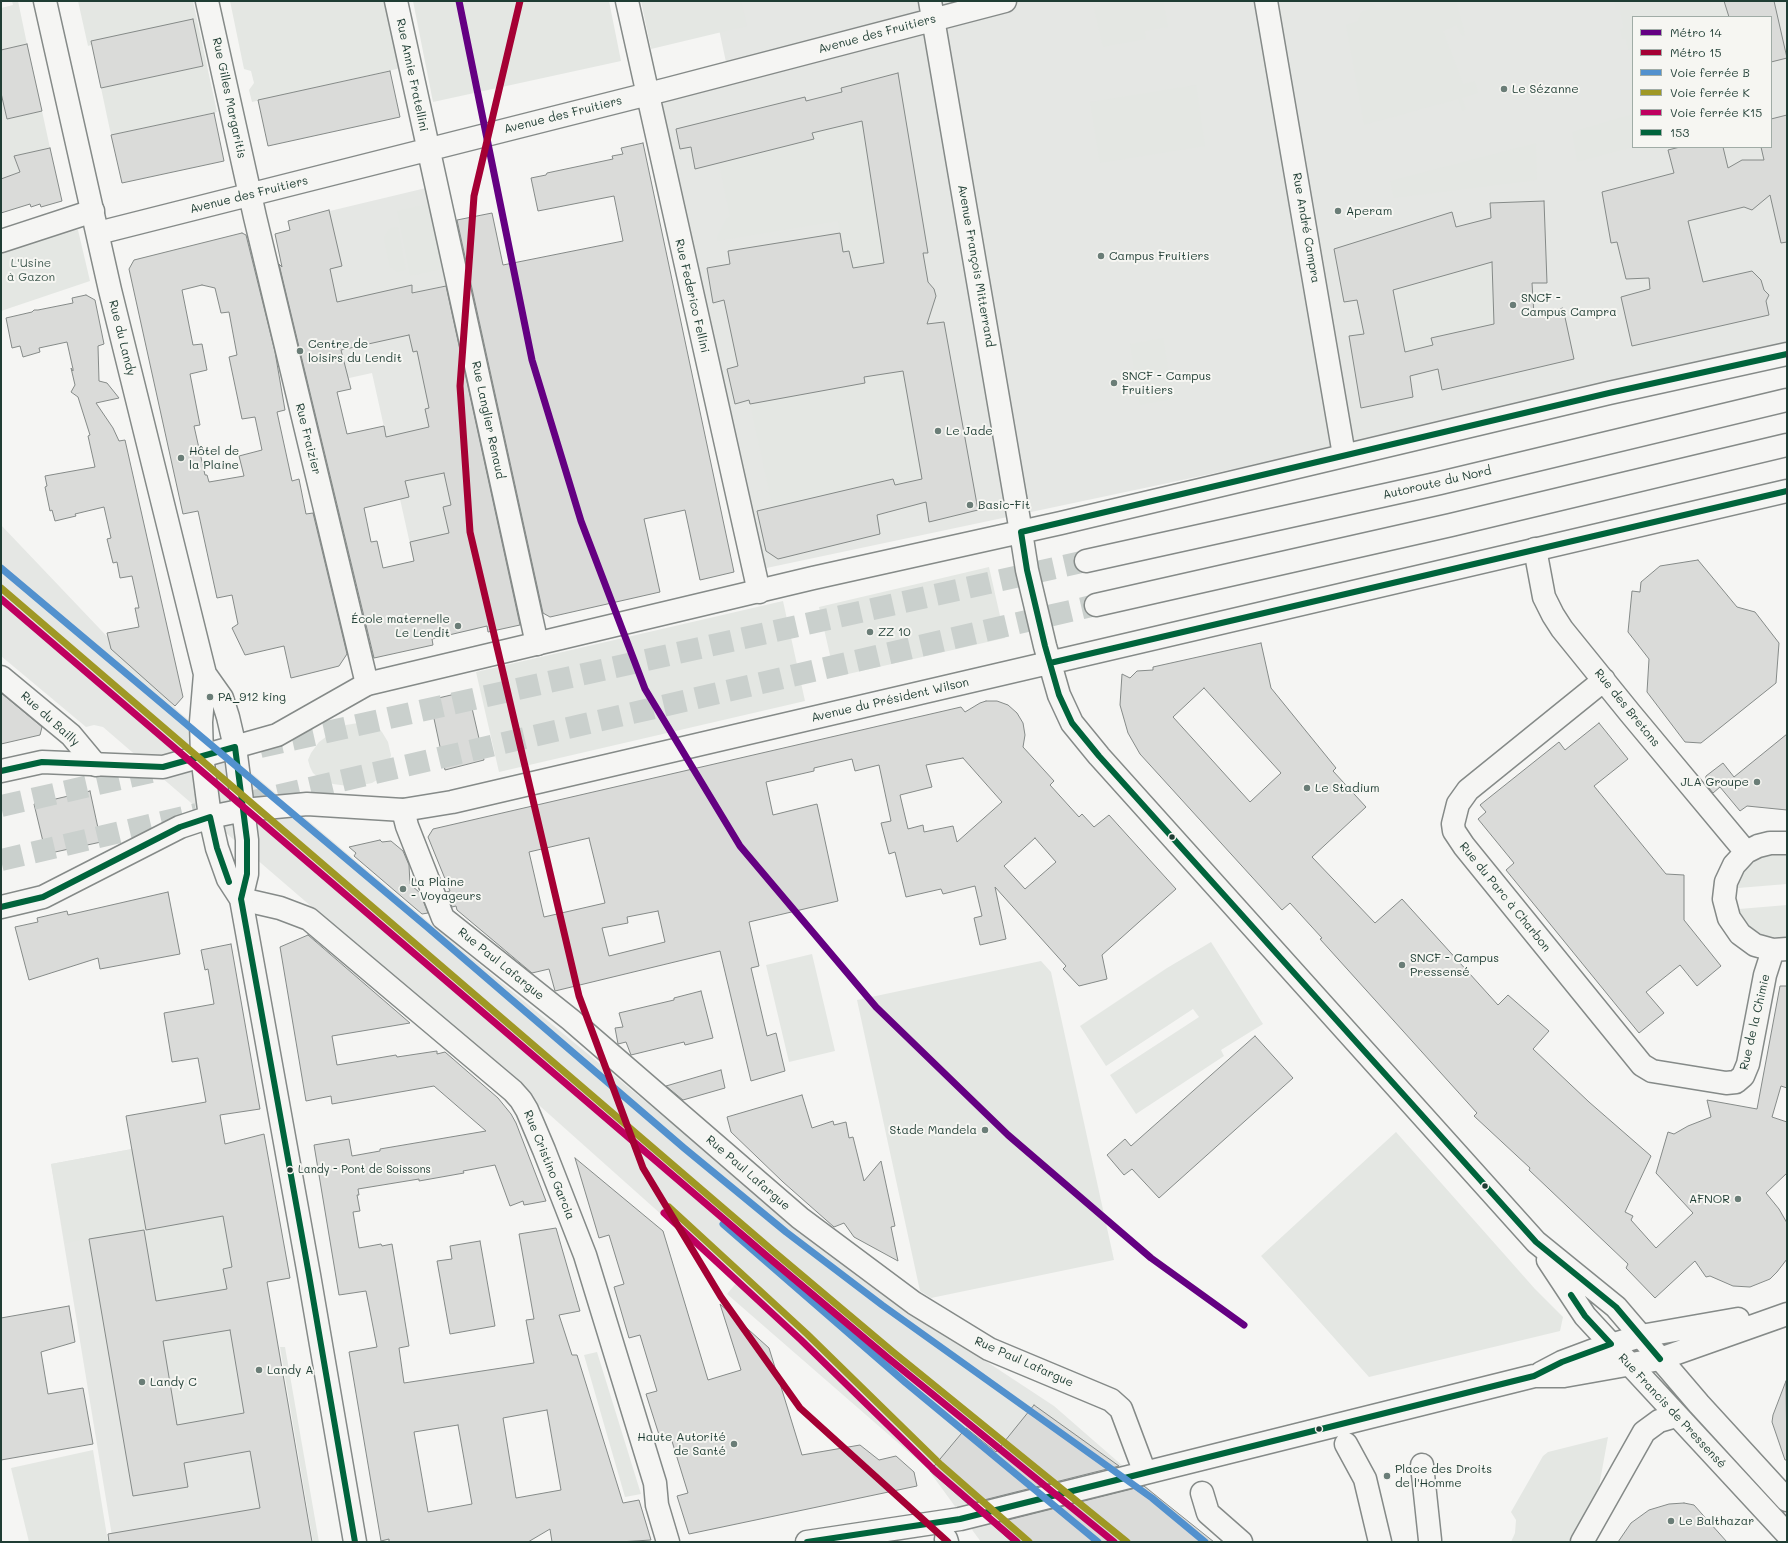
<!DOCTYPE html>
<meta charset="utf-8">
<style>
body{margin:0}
#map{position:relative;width:1788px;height:1543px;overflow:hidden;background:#f5f5f3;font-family:Mali,sans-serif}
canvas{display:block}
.frame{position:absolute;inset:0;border:2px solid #1f3d34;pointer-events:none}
.legend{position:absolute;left:1632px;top:16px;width:140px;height:132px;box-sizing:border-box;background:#f6f6f2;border:1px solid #a0aca6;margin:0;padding:5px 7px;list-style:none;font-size:12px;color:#1f3d34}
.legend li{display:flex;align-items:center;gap:8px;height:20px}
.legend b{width:20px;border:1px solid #a0aca6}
</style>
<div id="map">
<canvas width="1788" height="1543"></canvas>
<div class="frame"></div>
<ul class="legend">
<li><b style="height:5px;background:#640082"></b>Métro 14</li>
<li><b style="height:5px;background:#a50034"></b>Métro 15</li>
<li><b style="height:5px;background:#5291ce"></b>Voie ferrée B</li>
<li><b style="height:5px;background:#9f9825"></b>Voie ferrée K</li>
<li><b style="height:5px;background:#bf005f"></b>Voie ferrée K15</li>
<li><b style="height:5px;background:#00643c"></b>153</li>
</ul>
</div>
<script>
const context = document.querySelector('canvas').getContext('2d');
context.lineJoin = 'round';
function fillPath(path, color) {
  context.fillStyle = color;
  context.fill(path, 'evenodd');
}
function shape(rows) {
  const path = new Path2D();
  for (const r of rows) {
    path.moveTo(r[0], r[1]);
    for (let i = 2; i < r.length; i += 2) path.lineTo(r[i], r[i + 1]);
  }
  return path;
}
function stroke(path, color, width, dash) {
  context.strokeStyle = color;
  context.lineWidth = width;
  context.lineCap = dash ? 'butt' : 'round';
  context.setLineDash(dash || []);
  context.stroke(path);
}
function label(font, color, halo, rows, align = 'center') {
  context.font = font + ' Mali,sans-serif';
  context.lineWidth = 4;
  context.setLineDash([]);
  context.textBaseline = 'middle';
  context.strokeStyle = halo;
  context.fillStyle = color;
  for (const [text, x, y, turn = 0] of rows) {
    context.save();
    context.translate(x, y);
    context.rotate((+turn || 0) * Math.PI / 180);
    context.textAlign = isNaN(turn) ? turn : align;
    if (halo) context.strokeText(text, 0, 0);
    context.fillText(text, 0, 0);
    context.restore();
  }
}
fillPath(shape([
 [713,1,1787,1,1787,352,757,570,653,100,730,81],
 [1633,17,1771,17,1771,147,1633,147],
 [426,188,448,285,413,293,478,629,440,637,439,632,430,634,372,373,308,387,275,234,290,230,288,221],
 [1,525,178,711,462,950,858,1277,1054,1406,1210,1542,981,1542,927,1468,727,1294,737,1282,457,1032,103,727,94,725,86,727,1,656],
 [132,1149,230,1215,280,1221,283,1240,280,1241,283,1259,287,1259,290,1278,272,1281,271,1278,266,1278,312,1542,113,1542,51,1164]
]), '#e5e7e4');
fillPath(shape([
 [12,1,18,1,27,44,1,50,1,8,13,5],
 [78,1,193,1,217,112,111,135,101,88,203,66,91,41,91,45,88,46],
 [230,1,386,1,401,68,252,102,249,90,254,83,251,71,244,69],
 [413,1,609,1,621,61,433,102],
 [641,1,741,1,747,26,651,49],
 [1120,1,1163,1,1168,27,1145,31,1146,39,1103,47,1094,8],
 [1402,1,1456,1,1465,35,1462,36,1457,25,1443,31,1463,84,1475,81,1478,93,1462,98,1466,110,1462,111,1458,99,1364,125,1346,25,1358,21,1360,15,1364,10,1366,11,1370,9,1370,3,1378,8],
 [1614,1,1709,1,1712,9,1725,5,1729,17,1633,17,1633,48,1628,50,1626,39,1622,39,1620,29,1624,28,1620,10,1616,10],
 [1196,85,1205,146,1100,163,1090,102],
 [1,93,7,119,42,111,50,148,14,156,20,172,1,179],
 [1633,114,1633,147,1577,162,1572,132],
 [862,121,884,263,853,268,851,255,843,252,838,221,717,241,717,237,726,219,730,217,719,163,813,139,812,133],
 [1536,143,1537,180,1394,198,1390,181],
 [428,204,442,269,410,276,397,211],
 [398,227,406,270,398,272,390,267,384,238,390,228],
 [78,230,90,281,1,311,1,249,52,232],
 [1492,262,1494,324,1431,339,1435,353,1428,346,1410,351,1406,359,1393,290],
 [896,336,922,479,895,485,893,479,773,508,750,404,865,383,864,377,878,375],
 [1163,338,1173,399,1140,405,1130,344],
 [989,567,1005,638,835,677,819,607],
 [783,601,805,701,499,772,476,672],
 [358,723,376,726,382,732,388,742,391,755,388,769,380,778,372,783,362,785,348,786,333,784,319,778,313,773,310,767,308,760,311,753,319,742,334,731,346,725],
 [1775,854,1787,855,1787,884,1738,888,1739,879,1747,868,1759,858],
 [1787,905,1787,936,1781,938,1765,936,1751,928,1744,920,1739,909],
 [1211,942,1263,1024,1221,1050,1224,1056,1136,1114,1110,1075,1199,1017,1193,1009,1106,1066,1080,1026,1167,968],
 [812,954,835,1051,789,1062,766,965],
 [1041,961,1051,972,1114,1260,931,1298,920,1291,857,1000],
 [1396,1132,1535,1289,1563,1317,1560,1331,1369,1377,1261,1256],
 [132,1149,146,1230,223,1216,232,1267,223,1269,227,1289,158,1301,146,1230,65,1243,51,1164],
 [228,1330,241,1413,180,1425,166,1340],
 [280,1347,285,1347,319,1542,313,1542],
 [597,1352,641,1494,625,1497,584,1355],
 [1608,1437,1589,1542,1511,1542,1515,1533,1516,1520,1511,1512,1543,1456,1548,1452],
 [93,1450,108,1542,29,1542,11,1468]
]), '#e4e7e3');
const building = shape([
 [1724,1,1774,1,1787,58,1771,62,1771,17,1729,17,1724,1],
 [193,19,203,66,101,88,91,41,193,19],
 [27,44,42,111,7,119,1,93,1,50,27,44],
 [390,71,400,117,268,146,258,100,390,71],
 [898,73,928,253,923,253,928,282,934,289,936,296,927,324,944,322,978,510,929,522,926,502,877,515,880,534,778,559,766,551,757,511,893,479,895,485,922,479,903,371,864,377,865,383,750,404,749,400,735,404,727,369,738,366,724,300,713,303,707,268,730,264,728,251,840,233,843,252,849,251,853,268,884,263,862,121,812,133,814,139,695,169,691,147,680,149,676,129,805,97,806,101,842,92,841,88,898,73],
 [214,113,224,161,122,183,111,135,214,113],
 [1787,115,1787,242,1781,243,1770,195,1752,210,1744,207,1688,221,1703,282,1752,271,1761,280,1764,290,1769,295,1766,301,1769,315,1632,346,1621,297,1650,289,1649,278,1626,279,1617,242,1611,243,1602,192,1674,173,1668,150,1680,147,1723,147,1728,168,1742,160,1764,160,1761,147,1771,147,1771,119,1787,115],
 [643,143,734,572,700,580,685,510,644,519,660,592,550,617,543,613,457,220,492,213,503,265,623,241,614,196,538,211,531,178,546,175,547,173,613,159,612,156,623,154,621,148,643,143],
 [50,148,62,201,41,207,40,204,31,207,30,204,1,213,1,179,20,172,14,156,50,148],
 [1544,201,1547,283,1532,283,1534,315,1563,308,1574,359,1442,390,1438,369,1410,376,1413,397,1361,408,1349,336,1364,334,1357,300,1344,302,1334,249,1452,212,1456,227,1491,218,1490,203,1544,201],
 [1492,262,1494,324,1431,338,1433,345,1405,352,1393,290,1492,262],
 [329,210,342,266,330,269,337,302,412,285,412,293,446,286,520,625,488,632,487,626,432,639,433,645,374,658,279,264,282,267,275,234,290,230,288,221,329,210],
 [409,335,413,352,417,351,429,408,425,409,429,427,386,437,384,426,347,434,337,392,351,389,341,350,409,335],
 [444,473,451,505,443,507,449,533,410,542,414,561,383,568,377,541,371,542,364,508,409,497,405,481,444,473],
 [242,233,246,235,275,352,285,410,277,412,292,481,299,479,306,514,313,513,347,654,339,666,291,678,284,646,245,655,232,628,238,624,232,595,217,598,198,511,183,514,129,269,134,260,242,233],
 [202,285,215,288,221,313,229,312,237,355,229,357,242,419,255,417,262,450,239,456,244,476,209,482,207,475,205,475,194,426,200,425,190,374,207,370,202,344,193,345,182,290,202,285],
 [86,295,95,300,104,344,98,346,99,381,107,383,119,398,96,403,113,428,119,441,125,440,183,697,175,706,111,649,107,633,139,627,135,608,139,608,132,576,120,578,117,562,113,563,107,539,111,538,104,507,75,514,76,516,55,521,52,510,50,511,45,487,47,486,45,476,95,467,88,436,90,435,78,397,71,392,75,385,71,368,73,371,73,369,67,342,39,348,40,352,23,357,20,346,12,348,6,318,32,312,34,310,38,310,73,303,72,298,86,295],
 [1698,560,1737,607,1755,612,1779,643,1776,683,1701,743,1685,742,1647,692,1649,659,1628,632,1632,591,1640,592,1641,582,1660,566,1698,560],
 [1261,643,1271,688,1336,768,1333,771,1366,807,1312,857,1375,923,1402,899,1498,1005,1508,995,1549,1031,1533,1049,1589,1102,1651,1156,1625,1212,1633,1216,1631,1220,1656,1248,1693,1213,1656,1173,1668,1132,1674,1134,1688,1126,1711,1117,1707,1100,1757,1109,1780,986,1787,986,1787,1088,1781,1086,1772,1117,1787,1122,1787,1173,1766,1193,1779,1209,1787,1223,1787,1259,1777,1272,1770,1279,1750,1287,1733,1286,1710,1276,1706,1277,1695,1261,1655,1298,1626,1268,1628,1264,1529,1170,1530,1168,1474,1116,1477,1113,1320,939,1322,938,1290,903,1282,910,1140,754,1128,733,1120,705,1122,674,1130,678,1137,671,1153,670,1153,667,1261,643],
 [1204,688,1281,773,1250,802,1173,717,1204,688],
 [468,691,484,760,445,770,430,700,468,691],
 [1,693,42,727,40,735,1,744,1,693],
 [986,701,997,701,1008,705,1017,713,1023,723,1025,735,1023,747,1054,781,1050,785,1079,817,1082,814,1094,827,1109,815,1176,889,1102,955,1107,979,1079,986,1063,969,1066,966,995,887,1006,939,980,945,974,918,982,916,975,886,943,894,941,889,906,897,895,852,889,854,881,823,891,821,879,765,855,771,852,759,814,768,814,771,766,782,773,815,817,804,838,901,749,922,759,966,751,968,767,1036,776,1033,785,1071,751,1081,720,951,555,991,549,969,532,973,457,910,456,906,452,907,446,892,450,891,428,837,433,829,961,707,965,712,980,703,986,701],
 [963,758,1002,802,957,842,953,826,924,832,923,825,908,829,900,795,932,787,926,765,963,758],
 [589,838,605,903,544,917,529,852,589,838],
 [1035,838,1056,862,1025,889,1004,866,1035,838],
 [658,911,665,942,609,956,602,928,628,923,627,917,658,911],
 [1599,723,1628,759,1594,786,1666,874,1684,875,1684,920,1721,966,1697,986,1680,965,1646,992,1664,1013,1639,1033,1506,870,1514,863,1478,819,1486,812,1480,805,1559,742,1565,750,1599,723],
 [1787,734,1787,810,1747,806,1740,811,1720,787,1713,793,1705,783,1706,776,1723,763,1734,777,1787,734],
 [90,791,101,842,46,854,34,804,90,791],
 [380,840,382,842,391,841,403,851,409,865,410,884,420,893,428,913,422,914,354,856,356,853,349,847,380,840],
 [168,892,180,954,100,969,98,958,29,980,15,927,38,922,37,918,67,911,68,915,168,892],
 [308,935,410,1023,332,1036,337,1065,396,1055,397,1057,437,1051,437,1054,445,1052,498,1098,511,1114,516,1123,546,1201,524,1205,523,1201,510,1206,495,1165,463,1171,464,1173,419,1181,419,1179,358,1189,359,1195,357,1195,360,1211,353,1212,359,1248,381,1244,382,1246,392,1244,409,1346,399,1348,404,1383,534,1363,526,1320,534,1319,519,1234,556,1228,580,1311,559,1315,572,1355,577,1355,623,1503,639,1500,651,1540,619,1542,552,1542,550,1529,528,1542,389,1542,389,1539,381,1541,349,1352,377,1347,366,1291,339,1295,314,1145,349,1139,352,1156,380,1151,380,1149,486,1131,434,1086,332,1104,331,1096,306,1101,280,947,308,935],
 [547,1410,561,1490,516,1498,503,1418,547,1410],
 [458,1425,472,1504,428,1512,414,1432,458,1425],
 [231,944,260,1109,220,1115,225,1144,264,1134,290,1278,267,1282,312,1542,109,1542,108,1534,260,1508,250,1451,184,1463,188,1487,133,1496,89,1239,144,1230,156,1301,227,1289,223,1269,232,1267,223,1216,146,1230,126,1116,206,1102,198,1058,172,1062,164,1013,214,1004,208,969,205,970,201,950,231,944],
 [230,1330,244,1413,177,1425,163,1341,230,1330],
 [701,991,713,1038,685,1045,684,1042,631,1055,626,1042,618,1044,615,1028,623,1027,619,1013,674,1000,674,998,701,991],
 [1255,1036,1293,1078,1159,1198,1132,1169,1124,1175,1107,1155,1125,1139,1131,1146,1255,1036],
 [721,1070,725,1088,683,1100,666,1086,721,1070],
 [802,1095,812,1128,833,1121,834,1125,846,1122,849,1138,853,1137,864,1181,881,1161,895,1226,891,1227,898,1261,854,1237,844,1223,834,1227,783,1182,731,1132,727,1117,802,1095],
 [575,1158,663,1231,708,1380,741,1370,720,1304,769,1348,802,1455,860,1445,879,1460,896,1456,914,1472,917,1486,689,1534,677,1496,688,1493,671,1438,661,1441,646,1394,657,1391,640,1335,629,1338,614,1287,624,1284,609,1235,599,1238,575,1158],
 [480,1241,495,1326,450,1334,437,1261,452,1259,450,1246,480,1241],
 [69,1306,75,1342,41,1352,48,1394,83,1388,93,1444,1,1460,1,1318,69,1306],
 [1786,1381,1787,1460,1785,1460,1772,1422,1773,1415,1786,1381],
 [1034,1405,1119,1466,968,1504,930,1471,966,1428,996,1452,1034,1405],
 [1144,1486,1214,1542,1012,1542,992,1524,1144,1486],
 [1684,1503,1694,1505,1727,1542,1618,1542,1631,1523,1649,1510,1669,1504,1684,1503]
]);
fillPath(building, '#dadbd9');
stroke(building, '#858a88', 1);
stroke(shape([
 [260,747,1086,561],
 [246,803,1096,605],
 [1,806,160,770],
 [1,860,197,814]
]), '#cad0cd', 22, [22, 11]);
const minor = shape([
 [207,1,255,217,367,684],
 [396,1,537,644],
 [627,1,759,592],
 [930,1,1021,532],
 [1266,1,1344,455],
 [98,233,668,89,1005,1],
 [1,241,93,211],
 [1535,549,1544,597,1553,615,1562,629,1630,713,1746,852],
 [1,677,71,735,96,765],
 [1604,680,1468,790,1458,804,1453,824,1454,831,1464,846,1642,1065,1652,1071,1726,1083,1736,1082,1743,1076,1748,1064,1765,975,1773,950],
 [403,810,407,826,443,918,571,1020,800,1218,914,1303,989,1349,1111,1400,1121,1409,1145,1473],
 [1787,843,1770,843,1758,846,1746,852,1734,865,1726,882,1724,899,1729,918,1740,934,1755,945,1773,950,1787,949],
 [241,899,280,908,309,919,513,1091,521,1100,527,1110,544,1150,585,1255,655,1483,657,1505,668,1542],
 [1541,1373,1562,1362,1594,1350,1641,1336,1738,1319],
 [1346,1444,1365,1479,1380,1542],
 [1422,1465,1430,1540],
 [1202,1493,1208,1513,1241,1542],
 [946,1539,947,1542],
 [807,1542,960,1519,1534,1376,1564,1376,1660,1359,1787,1314],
 [1582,1542,1644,1432,1659,1421,1676,1416]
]);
const major = shape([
 [45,1,110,290,205,674,201,722,202,756,210,817,217,848,228,879,241,899,309,1275,355,1542],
 [1021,532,1027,570,1045,646,1059,695,1072,723,1099,756,1536,1242,1616,1307,1699,1404,1787,1500],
 [205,674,222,698,228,717,235,747,247,840,247,874,241,899],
 [1,771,42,762,163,767,277,735,367,684,813,578,1061,523,1609,393,1787,354],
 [1,907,43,897,180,827,210,817,244,810,307,804,403,810,452,802,1787,491],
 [1548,1260,1585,1316,1787,1534]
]);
const highway = shape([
 [1086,561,1440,483,1787,400],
 [1096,605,1451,525,1787,445]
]);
stroke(minor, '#858a88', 25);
stroke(major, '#858a88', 25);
stroke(highway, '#858a88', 25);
stroke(minor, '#f5f5f3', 22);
stroke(major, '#f5f5f3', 22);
stroke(highway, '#f5f5f3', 22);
stroke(shape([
 [1050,663,1787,491],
 [1,771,42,762,163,767,235,747,247,840,247,874,241,899,309,1275,355,1542],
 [1,907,43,897,180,827,210,817,217,848,229,882],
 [1660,1359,1616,1307,1536,1242,1099,756,1072,723,1059,695,1045,646,1027,570,1021,532,1609,393,1787,354],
 [807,1542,960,1519,1534,1376,1562,1362,1611,1344,1585,1316,1571,1295]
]), '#00643c', 6);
stroke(shape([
 [1,568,426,926,684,1148,786,1232,882,1305,1152,1498,1205,1542],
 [723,1224,906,1383,1098,1542]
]), '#5291ce', 7);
stroke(shape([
 [1,588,773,1251,893,1352,1127,1542],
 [669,1207,807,1334,941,1465,1029,1542]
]), '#9f9825', 7);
stroke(shape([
 [1,599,768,1257,888,1358,1114,1542],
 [664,1213,801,1340,935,1471,1017,1542]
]), '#bf005f', 7);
stroke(shape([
 [459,1,532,360,581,521,645,689,740,846,876,1007,1008,1135,1151,1258,1244,1325]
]), '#640082', 7);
stroke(shape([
 [520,1,474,196,460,386,470,532,579,996,643,1168,721,1297,800,1408,948,1542]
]), '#a50034', 7);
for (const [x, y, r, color] of [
 [1504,89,4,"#6a7d77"],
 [1338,211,4,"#6a7d77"],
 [1101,256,4,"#6a7d77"],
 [1513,305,4,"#6a7d77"],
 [300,351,4,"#6a7d77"],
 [1114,383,4,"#6a7d77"],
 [938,431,4,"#6a7d77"],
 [181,458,4,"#6a7d77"],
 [970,505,4,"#6a7d77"],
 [458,626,4,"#6a7d77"],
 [870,632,4,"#6a7d77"],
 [210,697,4,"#6a7d77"],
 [1757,782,4,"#6a7d77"],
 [1307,788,4,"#6a7d77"],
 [1172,837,3.5,"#1f3d34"],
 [403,889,4,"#6a7d77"],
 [1402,965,4,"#6a7d77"],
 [985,1130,4,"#6a7d77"],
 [290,1170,3.5,"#1f3d34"],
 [1485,1186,3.5,"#1f3d34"],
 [1738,1199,4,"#6a7d77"],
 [259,1370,4,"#6a7d77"],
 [142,1382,4,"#6a7d77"],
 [1319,1429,3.5,"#1f3d34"],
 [734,1444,4,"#6a7d77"],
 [1387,1476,4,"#6a7d77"],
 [1671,1521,4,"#6a7d77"]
]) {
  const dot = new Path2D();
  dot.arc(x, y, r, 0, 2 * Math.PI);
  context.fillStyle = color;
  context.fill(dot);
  stroke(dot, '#f6f6f2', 1.5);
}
label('11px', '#1f3d34', '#f6f6f2', [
 ["Landy - Pont de Soissons",298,1170]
], 'left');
label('12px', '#1f3d34', '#f6f6f2', [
 ["Avenue des Fruitiers",877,34,-15],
 ["Rue Annie Fratellini",412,75,78],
 ["Rue Gilles Margaritis",229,98,78],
 ["Avenue des Fruitiers",563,115,-14],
 ["Avenue des Fruitiers",249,195,-14],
 ["Rue André Campra",1306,228,80],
 ["Avenue François Mitterrand",976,266,80],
 ["Rue Federico Fellini",692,296,77],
 ["Rue du Landy",122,338,76],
 ["Rue Langlier Renaud",488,420,78],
 ["Rue Fraizier",308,439,76],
 ["Autoroute du Nord",1437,483,-13],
 ["Avenue du Président Wilson",890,700,-13],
 ["Rue des Bretons",1627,708,51],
 ["Rue du Bailly",50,719,42],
 ["Rue du Parc à Charbon",1505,897,51],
 ["Rue Paul Lafargue",501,964,39],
 ["Rue de la Chimie",1755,1022,-77],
 ["Rue Cristino Garcia",549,1165,68],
 ["Rue Paul Lafargue",748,1173,41],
 ["Rue Paul Lafargue",1024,1362,24],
 ["Rue Francis de Pressensé",1672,1411,47]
]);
label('12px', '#1f3d34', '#f6f6f2', [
 ["Le Sézanne",1512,89],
 ["Aperam",1346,211],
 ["Campus Fruitiers",1109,256],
 ["SNCF -",1521,298],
 ["Campus Campra",1521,312],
 ["Centre de",308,344],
 ["loisirs du Lendit",308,358],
 ["SNCF - Campus",1122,376],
 ["Fruitiers",1122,390],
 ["Le Jade",946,431],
 ["Hôtel de",189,451],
 ["la Plaine",189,465],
 ["Basic-Fit",978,505],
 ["École maternelle",450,619,"right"],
 ["Le Lendit",450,633,"right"],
 ["ZZ 10",878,632],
 ["PA_912 king",218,697],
 ["JLA Groupe",1749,782,"right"],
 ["Le Stadium",1315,788],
 ["La Plaine",411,882],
 ["- Voyageurs",411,896],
 ["SNCF - Campus",1410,958],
 ["Pressensé",1410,972],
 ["Stade Mandela",977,1130,"right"],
 ["AFNOR",1730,1199,"right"],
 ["Landy A",267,1370],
 ["Landy C",150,1382],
 ["Haute Autorité",726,1437,"right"],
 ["de Santé",726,1451,"right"],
 ["Place des Droits",1395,1469],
 ["de l'Homme",1395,1483],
 ["Le Balthazar",1679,1521]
], 'left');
label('12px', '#445d54', '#f6f6f2', [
 ["L'Usine",31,263],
 ["à Gazon",31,277]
]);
</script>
